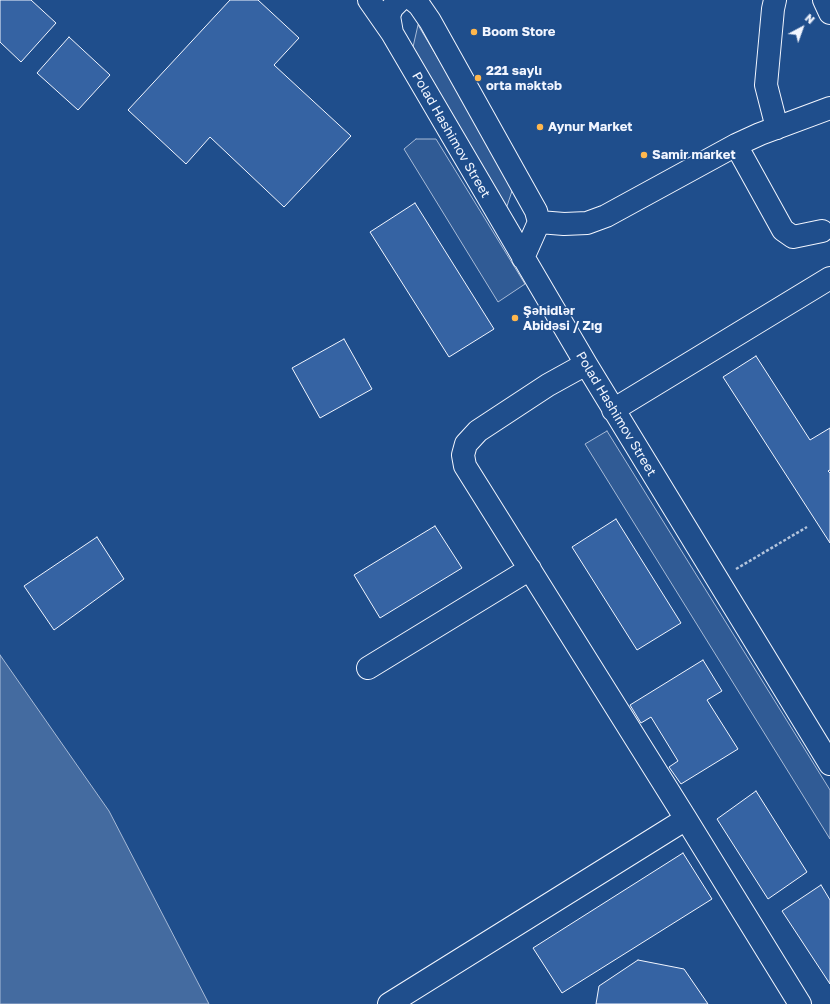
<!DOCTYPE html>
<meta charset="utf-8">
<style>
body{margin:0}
#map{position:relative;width:830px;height:1004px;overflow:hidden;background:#1f4e8c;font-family:"Golos Text",sans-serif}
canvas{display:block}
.north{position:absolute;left:782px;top:8px;width:40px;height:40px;-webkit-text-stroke:3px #1f4e8c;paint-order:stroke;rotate:41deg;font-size:11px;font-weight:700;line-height:16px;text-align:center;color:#f2f6ff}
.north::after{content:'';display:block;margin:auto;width:14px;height:18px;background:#f2f6ff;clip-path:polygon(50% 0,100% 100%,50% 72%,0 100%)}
</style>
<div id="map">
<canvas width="830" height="1004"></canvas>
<div class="north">N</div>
</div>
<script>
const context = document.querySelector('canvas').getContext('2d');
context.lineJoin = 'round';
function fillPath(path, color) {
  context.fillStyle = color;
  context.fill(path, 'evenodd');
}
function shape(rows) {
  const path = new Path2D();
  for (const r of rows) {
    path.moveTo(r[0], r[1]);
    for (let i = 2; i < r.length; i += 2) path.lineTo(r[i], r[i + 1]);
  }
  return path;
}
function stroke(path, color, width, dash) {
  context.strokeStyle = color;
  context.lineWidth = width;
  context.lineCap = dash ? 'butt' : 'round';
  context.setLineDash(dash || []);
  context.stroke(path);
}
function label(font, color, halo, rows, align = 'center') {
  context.font = font + ' "Golos Text",sans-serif';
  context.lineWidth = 3;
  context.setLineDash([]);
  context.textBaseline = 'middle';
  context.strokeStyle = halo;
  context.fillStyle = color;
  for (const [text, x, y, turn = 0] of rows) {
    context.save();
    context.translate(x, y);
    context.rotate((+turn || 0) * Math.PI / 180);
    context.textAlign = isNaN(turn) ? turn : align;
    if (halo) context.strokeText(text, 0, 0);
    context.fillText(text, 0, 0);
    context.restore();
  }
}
const built = shape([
 [418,25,514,185,506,209,413,47,418,25],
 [416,139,436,139,525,284,498,302,404,149,416,139],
 [607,431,830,790,830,839,585,444,607,431]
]);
fillPath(built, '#305b95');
stroke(built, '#a8bbd7', 1);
const water = shape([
 [0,655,109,811,209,1004,0,1004,0,655]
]);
fillPath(water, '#446ba0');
stroke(water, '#a8bbd7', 1);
const building = shape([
 [0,0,31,0,56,23,21,62,0,42,0,0],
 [230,0,258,0,299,38,274,65,351,136,284,207,210,137,186,164,128,110,230,0],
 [69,37,110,75,78,110,37,73,69,37],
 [415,203,494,329,449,357,370,232,415,203],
 [344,339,372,389,320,418,292,368,344,339],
 [756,356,810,440,830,428,830,470,828,471,830,473,830,543,723,377,756,356],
 [616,519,681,623,637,650,572,547,616,519],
 [435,526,462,568,380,618,354,575,435,526],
 [97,537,124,579,54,630,24,586,97,537],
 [703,660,722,691,707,700,738,749,681,784,669,767,678,761,651,717,641,723,630,705,703,660],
 [756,791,807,872,768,899,717,819,756,791],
 [683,853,712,899,562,993,533,948,683,853],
 [821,885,830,900,830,984,782,911,821,885],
 [638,960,684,969,708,1004,596,1004,599,986,638,960]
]);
fillPath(building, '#3563a3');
stroke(building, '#f2f6ff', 1);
const minor = shape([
 [369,0,392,33,586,364,830,764],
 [413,0,419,5,430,21,536,211,539,222,523,258],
 [775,0,773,9,766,85,777,128],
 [824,0,830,13],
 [392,33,389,16,392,8,400,0],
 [736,145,783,230,793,237,822,231],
 [539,222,564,224,587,223,606,216,736,145,760,134,830,108],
 [586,364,548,385,478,431,466,444,463,455,465,466,686,819,800,1004],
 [613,410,830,278],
 [368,668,530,569],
 [389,1004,686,819]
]);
stroke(minor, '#f2f6ff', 24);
stroke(shape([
 [736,569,807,527]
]), '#b3c4dc', 2.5, [3, 2]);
stroke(minor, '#1f4e8c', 22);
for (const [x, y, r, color] of [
 [474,32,4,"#ffb74d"],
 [478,78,4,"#ffb74d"],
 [540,127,4,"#ffb74d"],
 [644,155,4,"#ffb74d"],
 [515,318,4,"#ffb74d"]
]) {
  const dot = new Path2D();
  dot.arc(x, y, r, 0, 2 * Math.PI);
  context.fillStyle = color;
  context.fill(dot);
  stroke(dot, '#1f4e8c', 1.5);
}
label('bold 13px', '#f2f6ff', '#1f4e8c', [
 ["Boom Store",482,32],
 ["221 saylı",486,71],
 ["orta məktəb",486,86],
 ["Aynur Market",548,127],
 ["Samir market",652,155],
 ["Şəhidlər",523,311],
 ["Abidəsi / Zığ",523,326]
], 'left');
label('13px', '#f2f6ff', '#1f4e8c', [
 ["Polad Hashimov Street",451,135,60],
 ["Polad Hashimov Street",616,414,59]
]);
</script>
